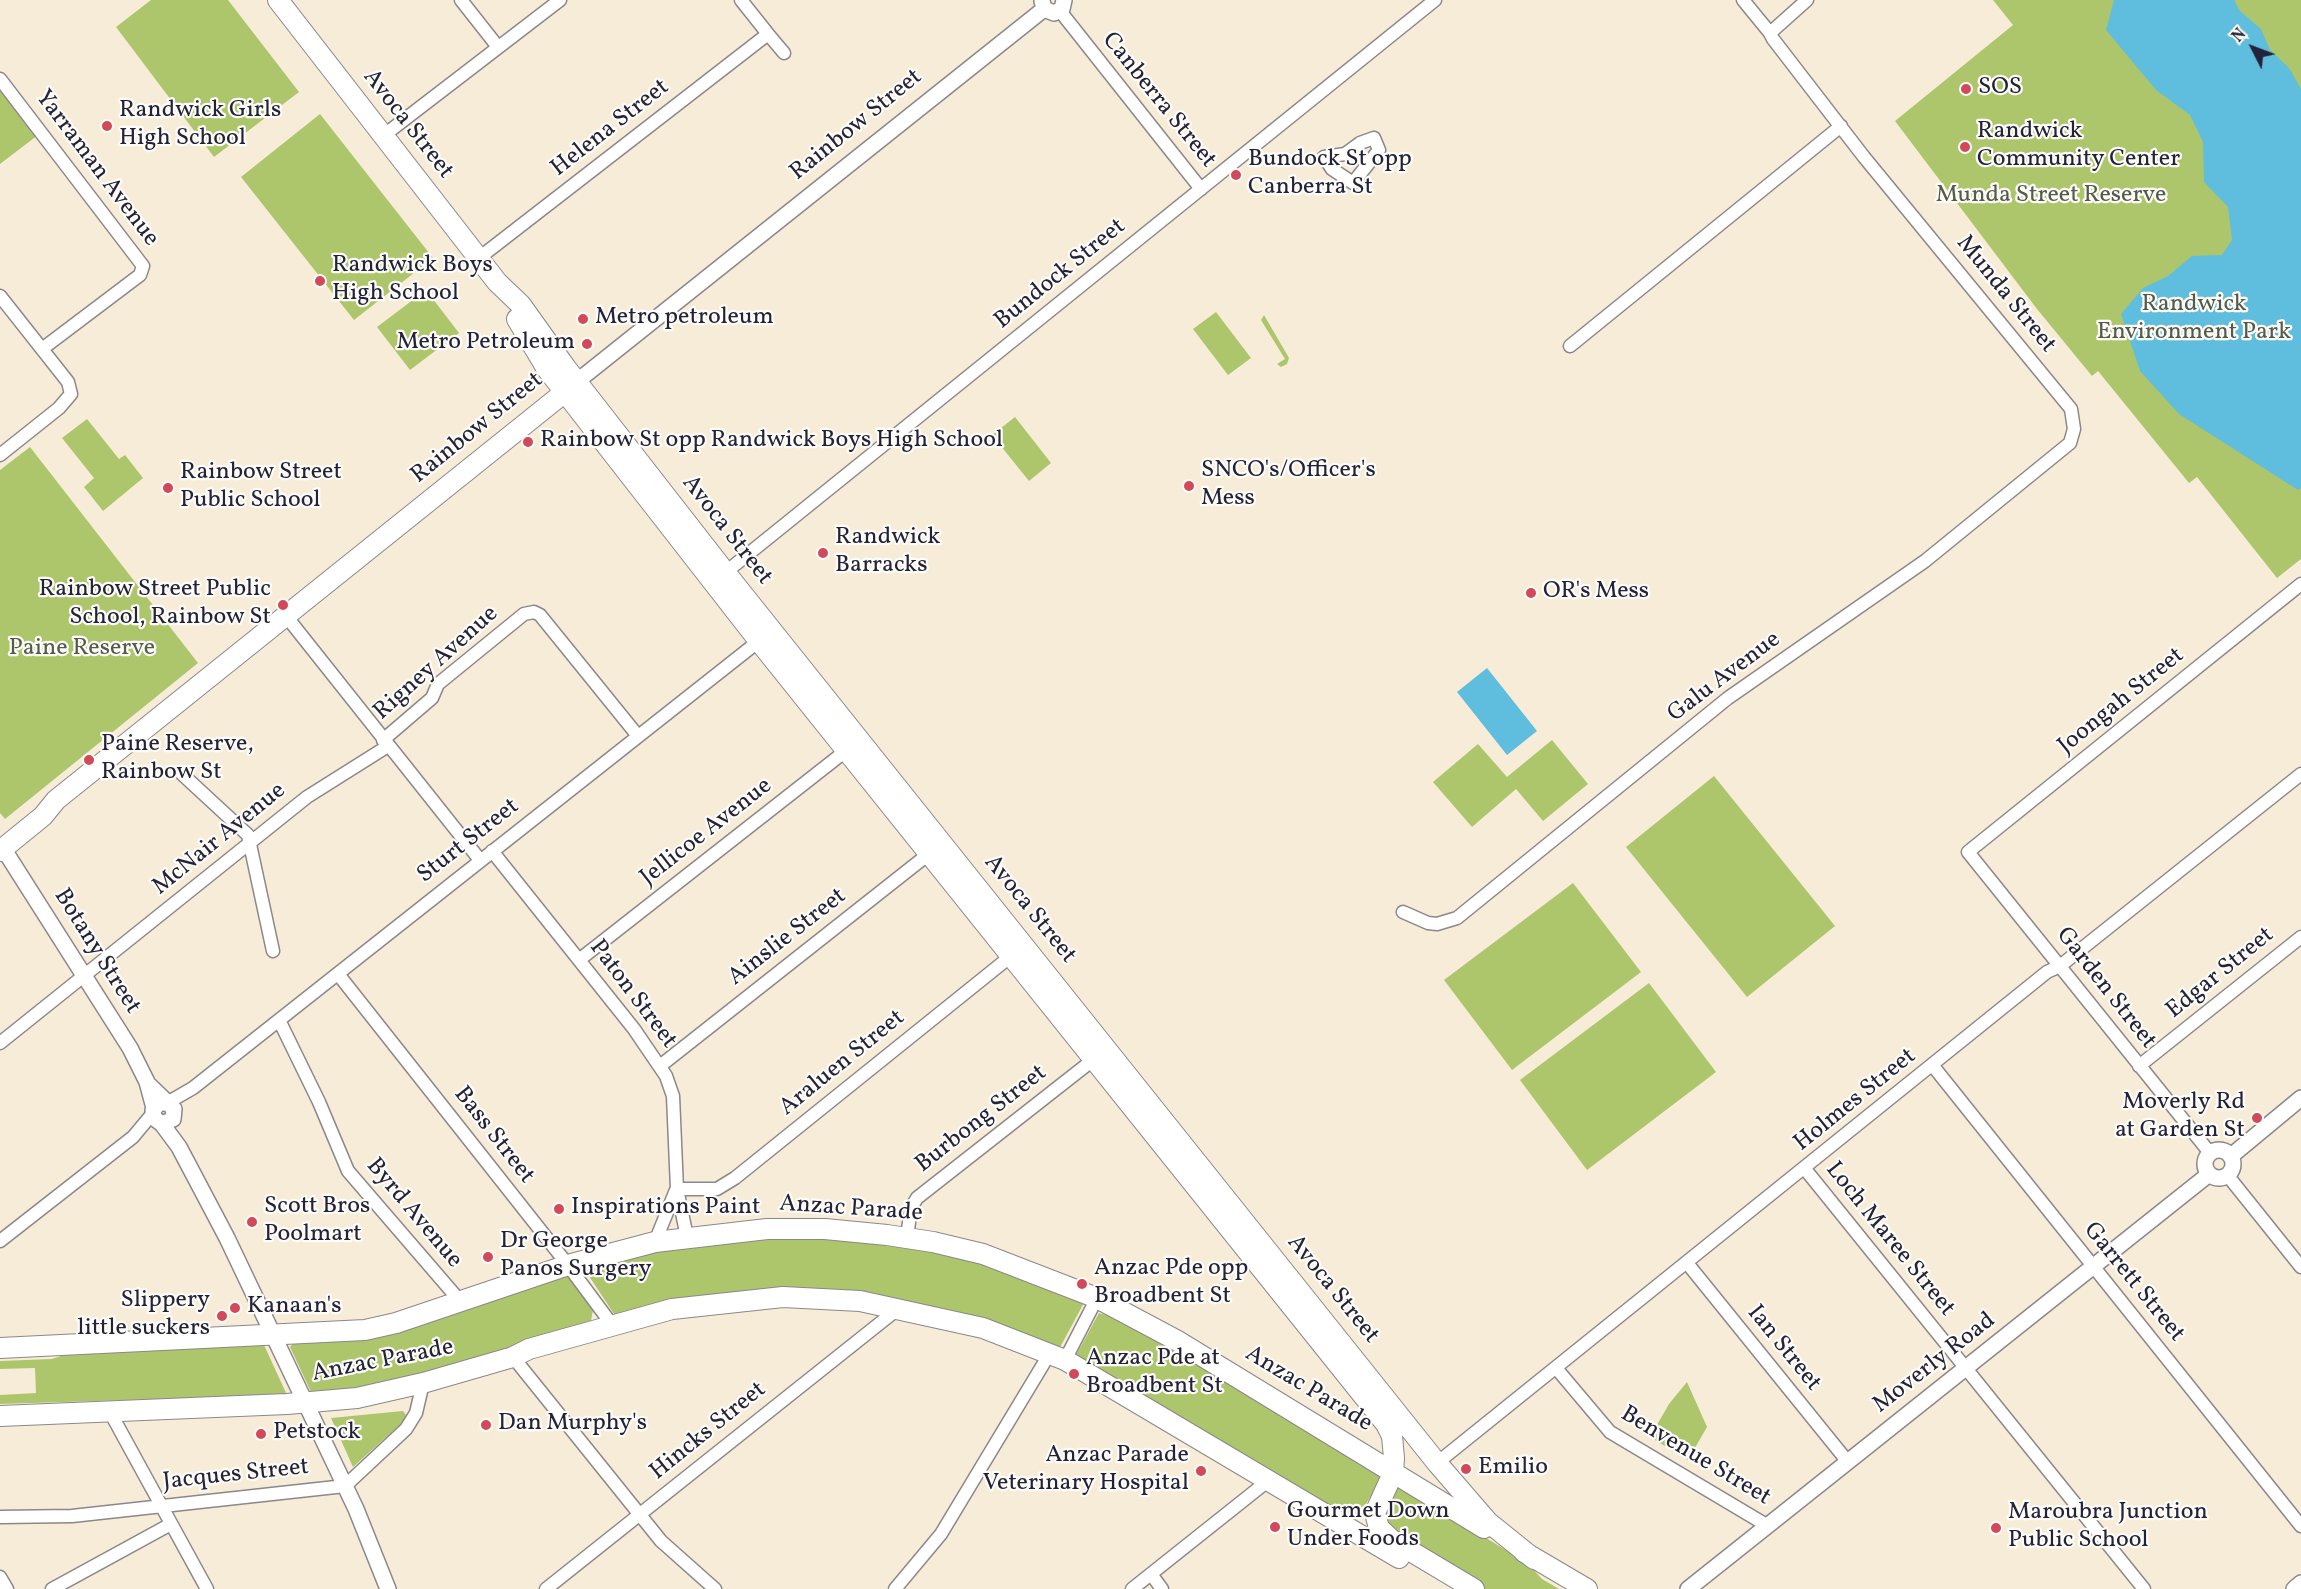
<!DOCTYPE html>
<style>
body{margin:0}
#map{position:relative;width:2301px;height:1589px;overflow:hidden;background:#f6ecd8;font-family:Vollkorn,serif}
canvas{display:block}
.north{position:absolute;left:2223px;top:18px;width:60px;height:60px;-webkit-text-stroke:4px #fdfcf7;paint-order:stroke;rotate:312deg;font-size:16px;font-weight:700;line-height:24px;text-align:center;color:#22223b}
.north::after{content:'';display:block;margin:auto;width:21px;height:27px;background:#22223b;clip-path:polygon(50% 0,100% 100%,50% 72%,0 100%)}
</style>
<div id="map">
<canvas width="2301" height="1589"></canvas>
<div class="north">N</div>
</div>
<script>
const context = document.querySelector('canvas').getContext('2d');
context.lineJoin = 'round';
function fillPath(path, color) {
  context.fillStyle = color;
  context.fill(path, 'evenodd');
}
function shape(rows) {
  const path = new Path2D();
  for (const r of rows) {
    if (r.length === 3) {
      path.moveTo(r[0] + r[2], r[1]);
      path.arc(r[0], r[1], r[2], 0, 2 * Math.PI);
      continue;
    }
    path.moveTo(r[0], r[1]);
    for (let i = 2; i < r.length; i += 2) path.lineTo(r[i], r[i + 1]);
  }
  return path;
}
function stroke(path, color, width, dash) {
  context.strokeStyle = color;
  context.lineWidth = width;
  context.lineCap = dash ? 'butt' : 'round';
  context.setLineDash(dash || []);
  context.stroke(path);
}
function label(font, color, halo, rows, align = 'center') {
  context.font = font + ' Vollkorn,serif';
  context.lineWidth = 4.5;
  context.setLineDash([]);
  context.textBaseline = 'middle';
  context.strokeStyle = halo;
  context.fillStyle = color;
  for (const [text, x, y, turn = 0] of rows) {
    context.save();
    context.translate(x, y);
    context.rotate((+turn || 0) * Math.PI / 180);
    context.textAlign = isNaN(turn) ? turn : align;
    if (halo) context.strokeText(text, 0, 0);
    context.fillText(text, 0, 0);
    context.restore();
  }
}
fillPath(shape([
 [151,0,228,0,299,92,214,157,116,27],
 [1993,0,2301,0,2301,559,2277,578,2197,477,2189,483,2098,371,2092,376,2037,309,1895,121,2013,25],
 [0,87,38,135,0,164],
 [320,114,433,258,354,320,241,177],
 [426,290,459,333,410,370,377,327],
 [1216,312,1251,358,1228,375,1193,329],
 [1264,315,1289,358,1287,364,1281,367,1277,364,1285,359,1261,320],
 [1015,417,1051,463,1029,481,992,435],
 [87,419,119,459,125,455,143,478,103,511,84,487,94,478,62,438],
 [30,447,198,663,5,819,0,813,0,470],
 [1552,740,1588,784,1543,821,1516,789,1472,827,1433,782,1478,744,1507,777],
 [1714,776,1835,926,1747,997,1626,847],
 [1573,883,1641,972,1512,1070,1444,980],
 [1649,983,1716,1072,1587,1170,1520,1080],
 [769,1235,861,1238,976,1259,1085,1301,1058,1351,851,1296,623,1315,614,1314,587,1273,591,1264,657,1248],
 [565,1272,593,1310,590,1326,423,1376,319,1394,311,1392,290,1347,294,1342],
 [1099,1313,1130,1321,1383,1476,1355,1522,1074,1359],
 [264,1345,287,1395,0,1404,0,1395,36,1393,35,1368,0,1369,0,1361,52,1359,70,1353],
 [1687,1382,1707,1427,1688,1460,1650,1437,1669,1404],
 [403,1411,406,1415,404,1421,353,1467,331,1418],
 [1401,1486,1527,1563,1542,1579,1559,1589,1484,1589,1396,1536,1385,1526,1383,1506,1394,1487]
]), '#adc66c');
fillPath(shape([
 [2114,0,2234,0,2240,11,2261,29,2270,50,2289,68,2301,89,2301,488,2298,490,2179,414,2140,371,2121,314,2143,288,2168,276,2192,256,2222,255,2232,240,2228,207,2204,182,2203,142,2190,115,2156,90,2106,30],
 [1487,668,1537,731,1507,755,1457,692]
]), '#5fbddd');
const minor = shape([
 [461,0,498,47],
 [1743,0,1770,33],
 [1060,11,1201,189],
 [768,34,784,53],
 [0,79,143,266,140,275,42,349],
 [383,136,560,0],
 [1374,138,1379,150,1353,183,1332,169,1324,157,1345,154,1360,143,1374,138],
 [479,258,768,34,741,0],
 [0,296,68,382,71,394,59,408,0,455],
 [1570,346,1841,126],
 [721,576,1435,0],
 [286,616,480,860],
 [383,740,432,698,438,684,524,614,534,612,540,615,638,736],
 [182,774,248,835,273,951],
 [492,851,634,1029,666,1076,673,1096,677,1189,687,1237],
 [1403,912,1428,923,1437,924,1457,918,1728,698,1925,561,2070,443,2074,429,2071,409,1864,157,1773,39,1770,33,1807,0],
 [579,960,852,746],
 [338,974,564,1260,613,1326],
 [279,1020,319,1102,348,1171,460,1301],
 [0,1043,307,797,388,746],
 [660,1066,935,849],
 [1933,1066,2301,1526],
 [2139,1066,2301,937],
 [167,1103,193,1088,764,637],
 [2210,1153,1968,852,2301,584],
 [1805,1169,2144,1589],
 [2228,1176,2301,1267],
 [677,1189,717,1189,735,1178,1016,952],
 [907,1237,911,1208,917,1198,1098,1056],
 [0,1241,133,1137,153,1113],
 [655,1242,676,1190],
 [1687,1263,1848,1462],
 [513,1357,661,1541,715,1589],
 [1065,1360,1097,1298],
 [1556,1368,1610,1432,1768,1526],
 [110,1412,207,1589],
 [1437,1463,2047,972,2060,966,2301,774],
 [0,1517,72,1516,345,1486,406,1429,416,1413,423,1383],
 [1151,1574,1162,1589],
 [0,1577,7,1589],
 [52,1589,171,1524],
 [546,1589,899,1308],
 [895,1589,941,1534,1050,1353],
 [1132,1589,1269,1480]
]);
const tertiary = shape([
 [1042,1,1044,9,1054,13,1062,9,1064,0],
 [570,387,1044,9],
 [3,848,130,1048,147,1082,154,1108],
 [149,1085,174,1109,173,1119,162,1124,154,1118,153,1110,159,1103,166,1103],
 [162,1124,179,1147,227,1238,356,1509,388,1589],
 [2219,1164,14],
 [2231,1156,2301,1098],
 [1688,1589,2208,1175],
 [2294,1589,2301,1583]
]);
const primary = shape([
 [278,0,497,282,521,305,566,368,725,572,1437,1463,1488,1522,1534,1559],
 [517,319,547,369,766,650,1386,1424,1392,1436,1394,1458,1393,1473,1375,1513,1379,1528,1392,1540,1474,1589],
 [0,851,43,816,56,800,565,392],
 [0,1348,365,1330,396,1323,568,1265,655,1242,767,1229,825,1229,887,1235,933,1242,983,1254,1097,1298,1176,1340,1484,1528],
 [0,1416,287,1404,357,1398,423,1383,513,1357,529,1349,672,1309,783,1297,860,1301,983,1328,1065,1360,1399,1558],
 [1524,1552,1587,1589]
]);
stroke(minor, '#8c878a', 15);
stroke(tertiary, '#8c878a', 18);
stroke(primary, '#8c878a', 22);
stroke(minor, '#fff', 12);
stroke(tertiary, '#fff', 15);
stroke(primary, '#fff', 20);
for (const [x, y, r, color] of [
 [1966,89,6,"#d1495b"],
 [107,126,6,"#d1495b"],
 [1965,147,6,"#d1495b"],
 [1236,175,6,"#d1495b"],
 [320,281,6,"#d1495b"],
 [583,319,6,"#d1495b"],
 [587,344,6,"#d1495b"],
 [528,442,6,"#d1495b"],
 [1189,486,6,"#d1495b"],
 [168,488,6,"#d1495b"],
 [823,553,6,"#d1495b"],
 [1531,593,6,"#d1495b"],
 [283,605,6,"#d1495b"],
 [89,760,6,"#d1495b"],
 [2257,1118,6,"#d1495b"],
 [559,1209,6,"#d1495b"],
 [252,1222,6,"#d1495b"],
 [488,1257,6,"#d1495b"],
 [1082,1284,6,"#d1495b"],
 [235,1308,6,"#d1495b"],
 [222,1316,6,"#d1495b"],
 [1074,1374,6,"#d1495b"],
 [486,1425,6,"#d1495b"],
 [261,1434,6,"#d1495b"],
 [1466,1469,6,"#d1495b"],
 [1201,1471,6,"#d1495b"],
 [1275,1527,6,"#d1495b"],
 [1996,1528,6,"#d1495b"]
]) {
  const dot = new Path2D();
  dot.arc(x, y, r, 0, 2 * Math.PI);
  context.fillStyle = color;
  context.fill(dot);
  stroke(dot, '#fdfcf7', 2);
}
label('24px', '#22223b', '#fdfcf7', [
 ["SOS",1978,89],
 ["Randwick Girls",119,112],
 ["High School",119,140],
 ["Randwick",1977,133],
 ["Community Center",1977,161],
 ["Bundock St opp",1248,161],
 ["Canberra St",1248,189],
 ["Randwick Boys",332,267],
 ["High School",332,295],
 ["Metro petroleum",595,319],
 ["Metro Petroleum",575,344,"right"],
 ["Rainbow St opp Randwick Boys High School",540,442],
 ["SNCO's/Officer's",1201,472],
 ["Mess",1201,500],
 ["Rainbow Street",180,474],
 ["Public School",180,502],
 ["Randwick",835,539],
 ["Barracks",835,567],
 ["Rainbow Street Public",271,591,"right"],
 ["School, Rainbow St",271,619,"right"],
 ["OR's Mess",1543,593],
 ["Paine Reserve,",101,746],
 ["Rainbow St",101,774],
 ["Moverly Rd",2245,1104,"right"],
 ["at Garden St",2245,1132,"right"],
 ["Scott Bros",264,1208],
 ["Poolmart",264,1236],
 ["Inspirations Paint",571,1209],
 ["Dr George",500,1243],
 ["Panos Surgery",500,1271],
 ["Anzac Pde opp",1094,1270],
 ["Broadbent St",1094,1298],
 ["Slippery",210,1302,"right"],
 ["little suckers",210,1330,"right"],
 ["Kanaan's",247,1308],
 ["Anzac Pde at",1086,1360],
 ["Broadbent St",1086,1388],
 ["Dan Murphy's",498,1425],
 ["Petstock",273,1434],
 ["Anzac Parade",1189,1457,"right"],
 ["Veterinary Hospital",1189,1485,"right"],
 ["Emilio",1478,1469],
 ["Gourmet Down",1287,1513],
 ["Under Foods",1287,1541],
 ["Maroubra Junction",2008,1514],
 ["Public School",2008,1542]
], 'left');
label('24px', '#22223b', '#fdfcf7', [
 ["Canberra Street",1158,101,51],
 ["Avoca Street",407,125,52],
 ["Rainbow Street",857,126,-39],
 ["Helena Street",611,129,-38],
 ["Yarraman Avenue",96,169,53],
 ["Bundock Street",1061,275,-39],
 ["Munda Street",2005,295,51],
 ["Rainbow Street",478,429,-39],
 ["Avoca Street",726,531,52],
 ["Rigney Avenue",437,664,-42],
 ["Galu Avenue",1725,678,-37],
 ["Joongah Street",2122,702,-39],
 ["Jellicoe Avenue",707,833,-38],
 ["McNair Avenue",220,840,-39],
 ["Sturt Street",469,842,-38],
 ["Avoca Street",1029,910,51],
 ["Ainslie Street",788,938,-38],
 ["Botany Street",96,952,58],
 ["Edgar Street",2221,974,-39],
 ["Garden Street",2105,989,52],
 ["Paton Street",632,995,53],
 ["Araluen Street",843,1064,-39],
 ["Holmes Street",1856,1101,-39],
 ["Burbong Street",982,1120,-38],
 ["Bass Street",493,1136,52],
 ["Anzac Parade",851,1210,4],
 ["Byrd Avenue",413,1214,50],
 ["Loch Maree Street",1889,1240,51],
 ["Garrett Street",2133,1283,51],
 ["Avoca Street",1332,1290,51],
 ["Ian Street",1783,1349,51],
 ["Anzac Parade",383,1362,-11],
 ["Moverly Road",1935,1364,-38],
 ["Anzac Parade",1308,1390,31],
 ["Hincks Street",709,1432,-39],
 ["Benvenue Street",1695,1457,31],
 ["Jacques Street",236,1476,-6]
]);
label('24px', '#535b4c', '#fdfcf7', [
 ["Munda Street Reserve",2051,197],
 ["Randwick",2194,306],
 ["Environment Park",2194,334],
 ["Paine Reserve",82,650]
]);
</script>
